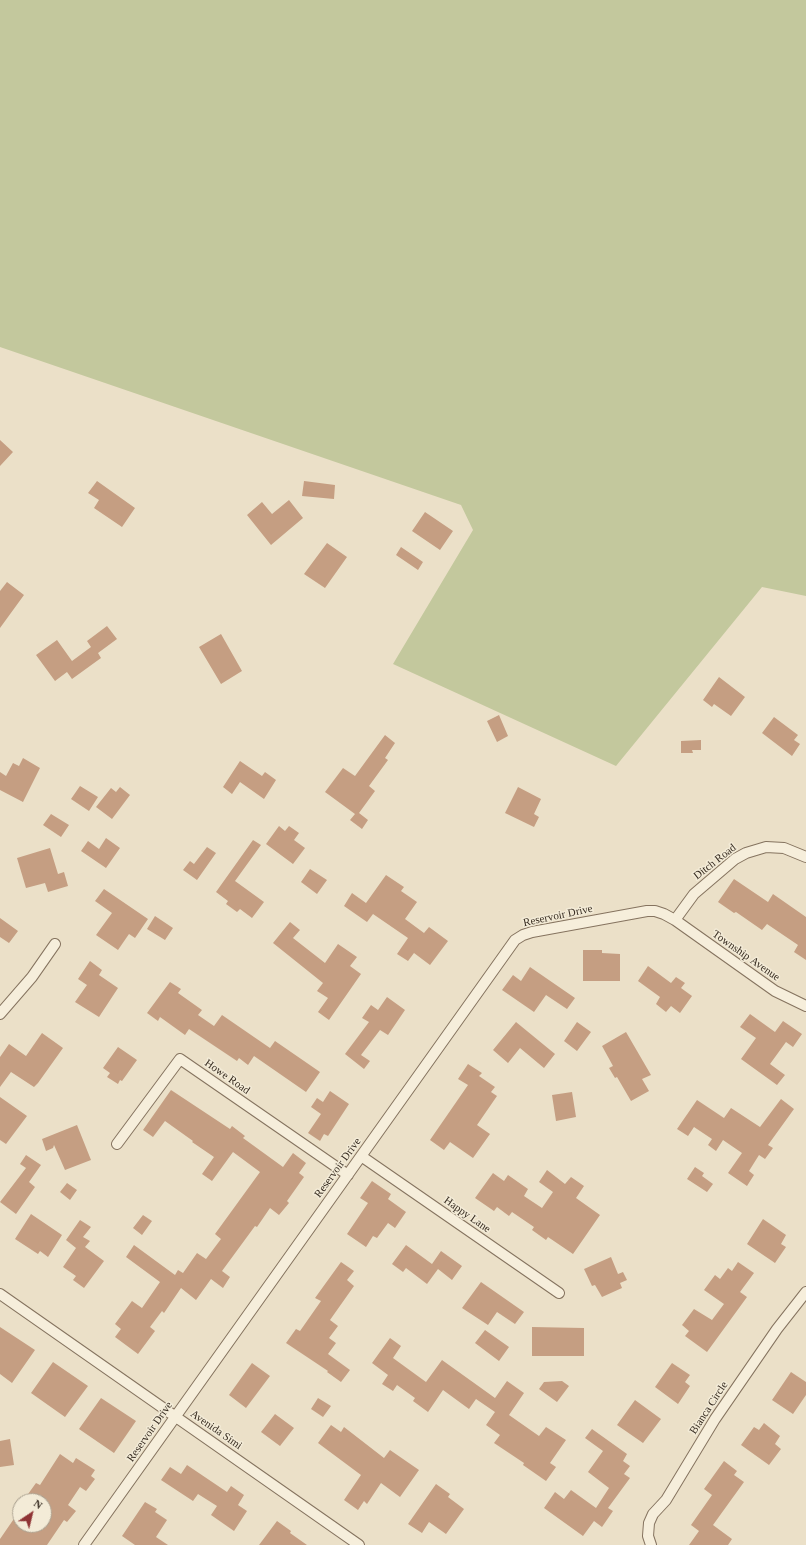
<!DOCTYPE html>
<style>
body{margin:0}
#map{position:relative;width:806px;height:1545px;overflow:hidden;background:#ebe0c8;font-family:Georgia,serif}
canvas{display:block}
.north{position:absolute;left:12px;top:1493px;width:40px;height:40px;box-sizing:border-box;background:#f3ebd7;border:1px solid #a89f8e;border-radius:50%;rotate:35deg;font-size:11px;font-weight:700;line-height:16px;text-align:center;color:#372c21}
.north::after{content:'';display:block;margin:auto;width:14px;height:18px;background:#8f3435;clip-path:polygon(50% 0,100% 100%,50% 72%,0 100%)}
</style>
<div id="map">
<canvas width="806" height="1545"></canvas>
<div class="north">N</div>
</div>
<script>
const context = document.querySelector('canvas').getContext('2d');
context.lineJoin = 'round';
function fillPath(path, color) {
  context.fillStyle = color;
  context.fill(path, 'evenodd');
}
function shape(rows) {
  const path = new Path2D();
  for (const r of rows) {
    path.moveTo(r[0], r[1]);
    for (let i = 2; i < r.length; i += 2) path.lineTo(r[i], r[i + 1]);
  }
  return path;
}
function stroke(path, color, width, dash) {
  context.strokeStyle = color;
  context.lineWidth = width;
  context.lineCap = dash ? 'butt' : 'round';
  context.setLineDash(dash || []);
  context.stroke(path);
}
function label(font, color, halo, rows, align = 'center') {
  context.font = font + ' Georgia,serif';
  context.lineWidth = 3;
  context.setLineDash([]);
  context.textBaseline = 'middle';
  context.strokeStyle = halo;
  context.fillStyle = color;
  for (const [text, x, y, turn = 0] of rows) {
    context.save();
    context.translate(x, y);
    context.rotate((+turn || 0) * Math.PI / 180);
    context.textAlign = isNaN(turn) ? turn : align;
    if (halo) context.strokeText(text, 0, 0);
    context.fillText(text, 0, 0);
    context.restore();
  }
}
fillPath(shape([
 [0,0,806,0,806,596,762,587,616,766,393,664,473,530,461,505,0,347]
]), '#c3c89d');
fillPath(shape([
 [0,440,13,452,0,466],
 [97,481,135,508,122,527,94,508,99,500,88,493],
 [304,481,335,485,334,499,302,496],
 [289,500,303,518,271,545,247,515,262,502,272,514],
 [425,512,453,531,440,550,412,531],
 [327,543,347,557,325,588,304,574],
 [401,547,423,562,418,570,396,555],
 [7,582,24,595,0,628,0,591],
 [107,626,117,639,98,653,101,658,72,679,67,672,55,681,36,655,57,640,72,661,91,647,87,641],
 [221,634,242,671,221,684,199,647],
 [719,677,745,697,731,716,714,704,712,707,703,700],
 [499,715,508,736,497,742,487,721],
 [774,717,798,735,794,740,800,744,792,756,762,733],
 [385,735,395,743,385,758,388,760,369,786,375,791,359,813,368,820,362,829,350,820,355,814,325,792,343,768,355,776],
 [701,740,701,750,692,750,693,753,681,753,681,741],
 [23,758,40,768,23,802,0,790,0,772,6,776,13,763,19,766],
 [240,761,262,776,265,772,276,780,264,799,240,782,232,794,223,787],
 [80,786,98,797,89,811,71,799],
 [120,787,130,795,112,819,96,807,111,788,116,792],
 [518,787,541,799,534,814,539,817,534,827,505,813],
 [51,814,69,825,61,837,43,825],
 [279,826,285,831,289,826,299,833,294,840,305,848,293,864,266,844],
 [106,838,120,848,106,868,81,851,88,841,99,849],
 [253,840,261,845,235,881,264,902,252,918,240,909,237,912,226,904,228,901,216,892],
 [207,847,216,853,197,880,183,870,190,861,194,864],
 [50,848,58,874,64,872,68,886,48,892,45,883,26,888,17,858],
 [310,869,327,880,317,894,301,882],
 [386,875,404,887,401,891,417,902,405,919,424,933,429,927,448,941,430,965,414,953,408,961,397,954,408,938,373,914,367,922,344,906,352,893,366,903],
 [734,879,768,902,773,894,806,917,806,960,794,952,798,945,767,924,762,930,736,912,734,913,718,902],
 [104,889,148,919,135,938,129,934,118,950,96,935,112,913,95,901],
 [155,916,173,928,165,940,147,929],
 [0,918,18,931,9,943,0,937],
 [290,922,300,930,293,938,325,963,338,944,357,957,350,966,361,974,329,1020,318,1012,328,998,317,991,323,983,273,943],
 [583,950,602,950,602,953,620,954,620,981,583,981],
 [90,961,102,970,99,975,118,988,99,1017,75,1002,87,985,78,979],
 [648,966,671,983,676,977,685,983,681,988,692,996,680,1013,671,1006,666,1012,656,1004,660,997,638,981],
 [530,967,575,998,567,1009,546,995,534,1012,502,990,513,975,521,981],
 [170,982,181,989,178,993,202,1010,198,1015,214,1026,222,1015,270,1048,275,1041,320,1072,306,1092,254,1056,248,1065,239,1058,237,1061,189,1029,185,1035,160,1017,158,1021,147,1013],
 [387,997,405,1010,388,1035,380,1030,361,1055,370,1061,364,1069,345,1054,369,1022,362,1018,371,1005,378,1010],
 [750,1014,775,1032,783,1021,802,1034,793,1047,786,1042,770,1064,785,1075,777,1085,741,1059,756,1038,740,1027],
 [516,1022,555,1054,544,1068,520,1048,508,1063,493,1050],
 [577,1022,591,1032,577,1051,564,1041],
 [626,1032,651,1075,642,1079,649,1091,631,1101,617,1077,615,1078,609,1068,613,1066,602,1046],
 [42,1033,63,1048,38,1083,34,1087,11,1072,0,1087,0,1057,9,1044,26,1056],
 [118,1047,137,1060,122,1081,120,1080,118,1084,107,1077,110,1073,103,1068],
 [468,1064,482,1073,479,1076,495,1087,491,1092,497,1096,477,1125,490,1134,473,1158,450,1142,444,1150,430,1140,468,1085,458,1079],
 [171,1090,230,1129,232,1126,245,1136,243,1138,283,1167,293,1153,306,1163,299,1173,304,1177,287,1201,289,1203,279,1215,270,1208,257,1227,255,1226,222,1271,230,1277,223,1288,211,1279,196,1300,181,1288,164,1313,162,1311,150,1327,155,1331,138,1354,115,1337,121,1329,115,1324,132,1301,142,1308,160,1282,126,1257,134,1245,175,1275,178,1270,183,1273,197,1253,206,1259,221,1239,215,1234,260,1172,233,1152,212,1181,202,1174,214,1157,192,1142,193,1141,165,1121,153,1137,143,1130],
 [330,1091,349,1104,328,1136,324,1134,320,1141,308,1133,321,1114,311,1107,317,1098,323,1102],
 [572,1092,576,1117,556,1121,552,1095],
 [0,1097,27,1116,6,1144,0,1140],
 [781,1099,794,1109,768,1145,773,1148,765,1159,759,1155,749,1171,754,1175,747,1186,728,1173,742,1153,723,1140,716,1151,708,1145,712,1139,694,1127,688,1136,677,1129,697,1100,724,1118,731,1108,760,1127],
 [77,1125,91,1160,65,1170,54,1145,53,1148,46,1151,42,1139],
 [26,1155,41,1165,29,1182,35,1187,16,1214,0,1202,26,1168,20,1164],
 [695,1167,704,1173,702,1176,713,1184,707,1192,687,1179],
 [547,1170,565,1184,571,1177,584,1186,576,1198,600,1215,573,1254,548,1237,546,1240,532,1230,534,1227,512,1212,509,1216,497,1207,494,1211,475,1198,493,1173,504,1181,508,1175,528,1189,524,1196,542,1208,553,1192,539,1182],
 [372,1181,391,1194,388,1199,406,1212,395,1228,388,1223,377,1238,373,1236,366,1247,347,1234,368,1203,360,1198],
 [67,1183,77,1190,70,1200,60,1192],
 [31,1214,62,1235,48,1257,40,1251,38,1254,15,1239],
 [143,1215,152,1221,142,1235,133,1228],
 [763,1219,786,1235,781,1244,786,1247,775,1263,747,1244],
 [80,1220,91,1227,83,1237,90,1241,85,1247,104,1261,84,1288,73,1280,76,1276,63,1267,76,1248,66,1240],
 [406,1245,432,1264,441,1251,462,1266,452,1280,438,1269,427,1284,406,1268,403,1272,392,1264],
 [611,1257,618,1274,623,1272,627,1280,620,1283,622,1288,602,1297,595,1285,592,1286,584,1269],
 [341,1262,354,1271,347,1280,354,1286,330,1320,338,1326,329,1338,336,1343,328,1354,350,1370,341,1382,327,1372,328,1371,286,1343,296,1329,300,1331,321,1301,315,1298],
 [738,1262,754,1273,740,1292,747,1297,707,1352,685,1336,689,1331,682,1325,694,1309,712,1320,724,1304,704,1290,715,1275,720,1279,728,1268,732,1271],
 [481,1282,524,1312,515,1324,497,1312,488,1325,462,1308],
 [0,1327,35,1350,12,1383,0,1374],
 [532,1327,584,1328,584,1356,532,1356],
 [485,1330,509,1347,499,1361,475,1343],
 [390,1338,401,1346,393,1358,426,1382,442,1360,495,1398,507,1381,524,1393,509,1415,539,1436,546,1427,566,1440,550,1463,556,1467,546,1481,523,1465,524,1463,494,1443,500,1435,486,1425,495,1412,476,1399,469,1409,443,1390,428,1412,413,1401,415,1398,397,1385,393,1391,382,1384,388,1375,372,1363],
 [53,1362,88,1386,65,1417,31,1393],
 [252,1363,270,1376,246,1408,229,1395],
 [672,1363,690,1375,685,1382,690,1386,678,1404,655,1387],
 [791,1372,806,1382,806,1395,793,1414,772,1400],
 [562,1381,569,1386,557,1402,539,1389,544,1382],
 [101,1398,136,1421,114,1453,79,1429],
 [318,1398,331,1406,323,1417,311,1409],
 [635,1400,661,1419,643,1443,617,1425],
 [275,1414,294,1428,280,1446,261,1432],
 [764,1423,780,1436,775,1444,781,1449,769,1465,741,1445,754,1427,759,1430],
 [331,1425,341,1432,344,1427,384,1458,390,1450,419,1470,400,1497,381,1483,367,1504,364,1501,358,1510,344,1500,361,1475,318,1443],
 [592,1429,627,1454,623,1461,630,1466,624,1474,630,1478,608,1508,613,1511,602,1527,594,1521,583,1536,544,1508,555,1492,564,1499,571,1490,596,1508,609,1488,588,1472,603,1451,585,1438],
 [10,1439,14,1465,0,1467,0,1441],
 [60,1454,73,1463,76,1458,95,1470,91,1476,95,1479,86,1491,80,1487,68,1505,76,1511,67,1522,64,1520,47,1545,0,1545,0,1539,20,1510,20,1525,44,1525,44,1501,23,1501,36,1483,40,1485],
 [724,1461,737,1471,734,1475,744,1482,713,1525,732,1539,728,1545,689,1545,699,1531,691,1525,712,1495,704,1489],
 [187,1465,227,1492,231,1486,244,1495,238,1505,247,1511,234,1531,211,1515,217,1506,198,1494,193,1501,161,1480,170,1467,181,1474],
 [436,1484,450,1494,448,1497,464,1509,446,1534,429,1522,422,1533,408,1524],
 [145,1502,157,1509,155,1512,167,1520,156,1537,168,1545,135,1545,122,1536],
 [277,1521,291,1531,290,1533,307,1545,259,1545]
]), '#c59e82');
const minor = shape([
 [675,920,694,894,735,859,746,853,766,847,784,848,806,857],
 [0,1014,32,977,55,944],
 [117,1144,180,1059,348,1175],
 [361,1156,559,1293],
 [0,1294,359,1545],
 [84,1545,515,940,523,935,532,932,647,911,655,911,664,914,675,920,775,991,806,1006],
 [651,1545,648,1536,649,1523,653,1514,666,1500,715,1419,777,1329,806,1292]
]);
stroke(minor, '#85735f', 12);
stroke(minor, '#f6eedb', 10);
label('11px', '#372c21', '#f3ebd7', [
 ["Ditch Road",715,862,-38],
 ["Reservoir Drive",558,916,-12],
 ["Township Avenue",746,956,35],
 ["Howe Road",227,1077,35],
 ["Reservoir Drive",338,1168,-54],
 ["Happy Lane",467,1215,35],
 ["Bianca Circle",709,1408,-57],
 ["Avenida Simi",216,1430,35],
 ["Reservoir Drive",150,1432,-55]
]);
</script>
